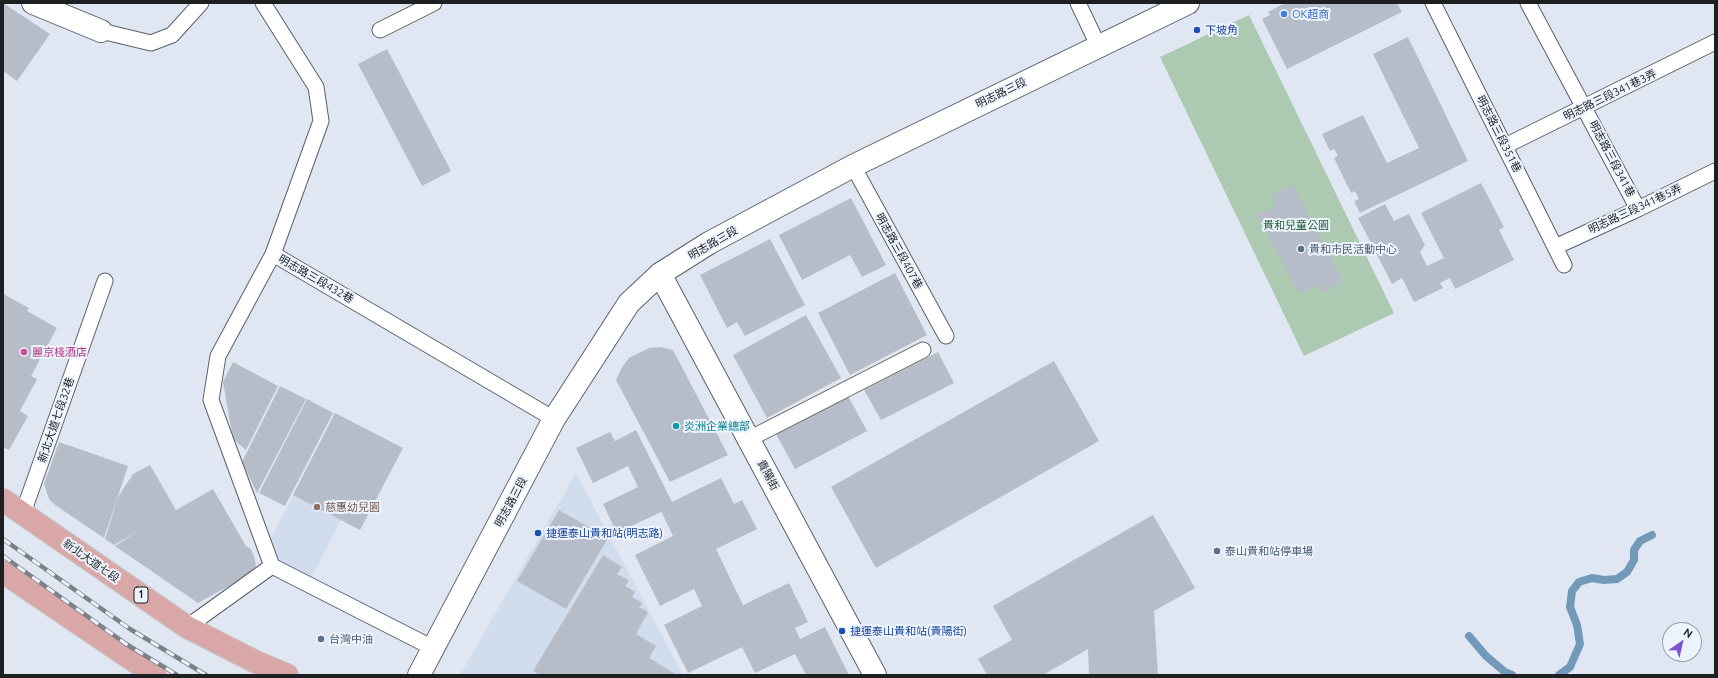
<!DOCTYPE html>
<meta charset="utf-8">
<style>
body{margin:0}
#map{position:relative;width:1718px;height:678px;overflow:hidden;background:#e0e7f2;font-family:Ubuntu,sans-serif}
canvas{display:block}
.frame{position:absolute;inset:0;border:4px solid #1d1f23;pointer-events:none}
.north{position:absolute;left:1662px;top:622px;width:40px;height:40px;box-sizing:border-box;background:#eef4fd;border:1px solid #9a9fa6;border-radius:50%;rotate:34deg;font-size:11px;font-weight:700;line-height:16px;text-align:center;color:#1d1f23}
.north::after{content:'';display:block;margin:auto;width:14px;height:18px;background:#7b54ce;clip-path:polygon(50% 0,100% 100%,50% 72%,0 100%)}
</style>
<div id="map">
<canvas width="1718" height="678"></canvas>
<div class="frame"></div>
<div class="north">N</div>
</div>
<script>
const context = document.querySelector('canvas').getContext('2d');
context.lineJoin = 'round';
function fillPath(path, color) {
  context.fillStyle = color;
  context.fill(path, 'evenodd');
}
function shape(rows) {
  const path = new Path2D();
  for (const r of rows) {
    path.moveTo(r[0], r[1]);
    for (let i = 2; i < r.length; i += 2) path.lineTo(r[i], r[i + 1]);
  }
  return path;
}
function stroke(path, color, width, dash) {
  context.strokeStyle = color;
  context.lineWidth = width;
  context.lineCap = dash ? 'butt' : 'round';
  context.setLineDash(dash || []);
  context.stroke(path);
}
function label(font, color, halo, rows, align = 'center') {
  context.font = font + ' Ubuntu,"Noto Sans TC",sans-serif';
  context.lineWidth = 4;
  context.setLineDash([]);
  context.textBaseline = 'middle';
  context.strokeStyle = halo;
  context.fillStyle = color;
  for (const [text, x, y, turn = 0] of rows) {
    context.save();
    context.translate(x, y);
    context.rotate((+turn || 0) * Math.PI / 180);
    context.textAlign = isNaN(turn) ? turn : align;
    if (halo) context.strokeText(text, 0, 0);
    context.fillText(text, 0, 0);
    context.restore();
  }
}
fillPath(shape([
 [335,413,383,438,312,577,277,560,268,544],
 [576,473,683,675,460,675,492,619]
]), '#d1dced');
fillPath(shape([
 [1249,15,1394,313,1304,356,1160,57]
]), '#abcab1');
stroke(shape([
 [1469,636,1486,656,1505,672,1512,675],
 [1559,675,1570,667,1580,644,1577,625,1570,607,1572,591,1579,582,1592,578,1604,580,1617,579,1627,572,1634,560,1634,550,1640,541,1652,535]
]), '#729ab8', 8);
fillPath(shape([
 [3,3,50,34,17,81,3,71],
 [1285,3,1397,3,1402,12,1287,69,1262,19,1270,15,1268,12],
 [1408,37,1468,161,1360,213,1354,201,1359,199,1355,191,1351,193,1334,158,1338,156,1334,149,1330,151,1322,134,1363,115,1387,163,1419,148,1373,54],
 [387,49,451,171,422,186,358,64],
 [1481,183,1504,227,1499,230,1514,260,1455,289,1450,278,1440,283,1443,288,1414,302,1402,278,1392,284,1358,218,1385,204,1394,221,1409,214,1425,245,1420,252,1427,266,1444,258,1421,213],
 [1293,185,1343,282,1322,293,1318,285,1299,294,1257,215,1277,205,1272,195],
 [851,198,886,265,862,277,850,255,802,280,779,235],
 [770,239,805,305,745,336,737,322,727,328,700,275],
 [895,273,927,335,850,375,818,313],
 [3,294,29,308,27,311,57,328,31,376,37,379,20,411,28,416,9,450,3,447],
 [806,315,841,378,767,418,733,355],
 [661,347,673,350,728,455,670,482,616,380,621,369,629,358,649,348],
 [938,352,954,383,881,420,864,390],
 [1054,361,1099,441,876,568,831,487],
 [233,362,278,386,246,450,233,439,223,382],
 [280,386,306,399,257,493,242,462],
 [848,396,867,431,795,469,776,434],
 [307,399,333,413,285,506,259,493],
 [335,413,403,448,360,530,293,495],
 [636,430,672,502,721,478,734,504,742,500,757,529,716,549,743,605,789,583,808,622,795,628,800,639,825,627,849,675,806,675,795,654,755,673,742,647,688,673,664,625,702,606,694,589,660,606,635,555,673,536,663,515,661,512,617,533,603,504,638,487,628,466,593,483,576,448,610,432,615,441],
 [59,442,128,466,104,538,55,505,49,499,44,484],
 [150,465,176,510,213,489,246,546,250,548,254,556,256,566,254,572,198,603,115,546,138,531,114,545,105,539,118,497,133,474],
 [559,510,608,538,566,609,517,581],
 [1153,515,1195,588,1154,611,1158,675,1089,675,1088,649,1043,675,987,675,978,659,1012,640,993,606],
 [603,555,622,567,617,574,629,580,625,586,635,592,632,597,642,603,639,607,648,612,636,634,656,646,649,658,677,675,540,675,533,671]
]), '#b6bdc8');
const service = shape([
 [263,3,316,87,321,121,273,254,554,419],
 [1078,3,1099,47],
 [1433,3,1564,265],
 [1528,3,1638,209],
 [380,30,434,3],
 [101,31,151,43,172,35,201,3],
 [1505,146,1715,42],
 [853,166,946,336],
 [1555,247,1638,209,1715,171],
 [273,254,218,356,211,400,272,566,433,648],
 [749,439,923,350],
 [23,513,105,281],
 [187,627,272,566]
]);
const minor = shape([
 [33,3,101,31],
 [660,274,875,675]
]);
const secondary = shape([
 [419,675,554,419,629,303,660,274,709,243,853,166,1188,3]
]);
const primary = shape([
 [3,500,187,627,256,662,287,675],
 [3,572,155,675]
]);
stroke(service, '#5b616a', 17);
stroke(minor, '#5b616a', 24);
stroke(secondary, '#5b616a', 24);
stroke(primary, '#c4c5c6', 24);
stroke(service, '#fff', 15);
stroke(minor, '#fff', 22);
stroke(secondary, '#fff', 22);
stroke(primary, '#d9a7a8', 22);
const rail = shape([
 [3,539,130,629,206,675],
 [3,556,126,644,177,675]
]);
stroke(rail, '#7c8188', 4.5);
stroke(rail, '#eef4fd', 3, [9]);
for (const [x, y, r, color] of [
 [1284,14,4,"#3f7fe0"],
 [1197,30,4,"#1a4fb4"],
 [1301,249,4,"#5c6f8a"],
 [24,352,4,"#d1479c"],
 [676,426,4,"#0f9aa8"],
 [317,507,4,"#8d6e63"],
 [538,533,4,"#1a4fb4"],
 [1217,551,4,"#5c6f8a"],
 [842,631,4,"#1a4fb4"],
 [321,639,4,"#5c6f8a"]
]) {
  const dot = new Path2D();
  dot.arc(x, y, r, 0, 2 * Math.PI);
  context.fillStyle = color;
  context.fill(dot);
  stroke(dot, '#eef4fd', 1.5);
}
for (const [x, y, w] of [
 [141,595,14]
]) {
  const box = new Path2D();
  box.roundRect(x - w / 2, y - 8, w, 16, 3);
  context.fillStyle = '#eef4fd';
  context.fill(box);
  stroke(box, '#1d1f23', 1);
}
label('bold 10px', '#1d1f23', null, [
 ["1",141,595]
]);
label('11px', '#366cbe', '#eef4fd', [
 ["OK超商",1292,14]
], 'left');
label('11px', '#164399', '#eef4fd', [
 ["下坡角",1205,30],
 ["捷運泰山貴和站(明志路)",546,533],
 ["捷運泰山貴和站(貴陽街)",850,631]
], 'left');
label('11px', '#1d1f23', '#eef4fd', [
 ["明志路三段",1001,93,-26],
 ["明志路三段341巷3弄",1610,95,-26],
 ["明志路三段351巷",1499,134,63],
 ["明志路三段341巷",1612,159,62],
 ["明志路三段341巷5弄",1635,209,-25],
 ["明志路三段",713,243,-30],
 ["明志路三段407巷",899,251,61],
 ["明志路三段432巷",316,279,30],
 ["新北大道七段32巷",56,420,-71],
 ["貴陽街",768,475,62],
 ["明志路三段",511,502,-62],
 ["新北大道七段",91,561,35]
]);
label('11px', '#225d34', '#eef4fd', [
 ["貴和兒童公園",1296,225]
]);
label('11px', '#4e5e75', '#eef4fd', [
 ["貴和市民活動中心",1309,249],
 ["泰山貴和站停車場",1225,551],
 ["台灣中油",329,639]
], 'left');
label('11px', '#b23c85', '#eef4fd', [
 ["麗京棧酒店",32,352]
], 'left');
label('11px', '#0d838f', '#eef4fd', [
 ["炎洲企業總部",684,426]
], 'left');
label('11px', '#785e54', '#eef4fd', [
 ["慈惠幼兒園",325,507]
], 'left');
</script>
